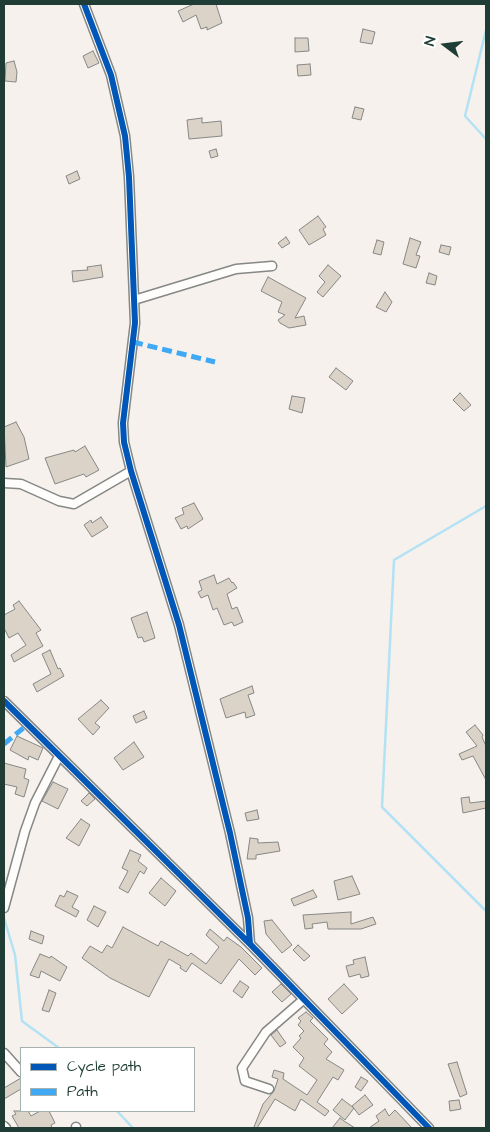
<!DOCTYPE html>
<style>
body{margin:0}
#map{position:relative;width:490px;height:1132px;overflow:hidden;background:#f6f1ec;font-family:"Architects Daughter",sans-serif}
canvas{display:block}
.frame{position:absolute;inset:0;border:5px solid #1f3d34;pointer-events:none}
.legend{position:absolute;left:20px;top:1047px;width:175px;height:65px;box-sizing:border-box;background:#fff;border:1px solid #a5b1ae;margin:0;padding:6px 9px;list-style:none;font-size:15px;color:#1f3d34}
.legend li{display:flex;align-items:center;gap:10px;height:25px}
.legend b{width:25px;border:1px solid #a5b1ae}
.north{position:absolute;left:420px;top:20px;width:50px;height:50px;-webkit-text-stroke:4px #fff;paint-order:stroke;rotate:285deg;font-size:14px;font-weight:700;line-height:20px;text-align:center;color:#1f3d34}
.north::after{content:'';display:block;margin:auto;width:18px;height:22px;background:#1f3d34;clip-path:polygon(50% 0,100% 100%,50% 72%,0 100%)}
</style>
<div id="map">
<canvas width="490" height="1132"></canvas>
<div class="frame"></div>
<ul class="legend">
<li><b style="height:6px;background:#0057b8"></b>Cycle path</li>
<li><b style="height:6px;background:#3fa9f5"></b>Path</li>
</ul>
<div class="north">N</div>
</div>
<script>
const context = document.querySelector('canvas').getContext('2d');
context.lineJoin = 'round';
function shape(rows) {
  const path = new Path2D();
  for (const r of rows) {
    path.moveTo(r[0], r[1]);
    for (let i = 2; i < r.length; i += 2) path.lineTo(r[i], r[i + 1]);
  }
  return path;
}
function stroke(path, color, width, dash) {
  context.strokeStyle = color;
  context.lineWidth = width;
  context.lineCap = dash ? 'butt' : 'round';
  context.setLineDash(dash || []);
  context.stroke(path);
}
function fillPath(path, color) {
  context.fillStyle = color;
  context.fill(path, 'evenodd');
}
stroke(shape([
 [486,30,465,116,486,139],
 [486,506,394,560,382,807,486,911],
 [4,918,15,955,22,1021,59,1048],
 [117,1111,133,1128]
]), '#b2e2f4', 2.5);
const building = shape([
 [194,4,216,4,222,23,207,30,207,27,201,29,196,15,183,22,178,11,194,4],
 [363,29,375,32,372,44,360,42,363,29],
 [295,38,308,38,309,51,295,52,295,38],
 [93,51,99,63,88,68,83,56,93,51],
 [14,61,17,72,16,82,5,81,6,63,14,61],
 [310,64,311,75,298,76,297,65,310,64],
 [355,107,364,109,361,120,352,118,355,107],
 [202,118,202,123,221,121,222,136,189,139,187,120,202,118],
 [216,149,218,156,211,158,209,151,216,149],
 [77,171,80,179,69,184,66,176,77,171],
 [318,216,326,227,323,229,326,235,309,245,299,230,318,216],
 [286,237,290,243,282,248,278,243,286,237],
 [410,238,421,242,416,255,420,256,416,268,403,264,410,238],
 [377,240,384,242,381,255,373,253,377,240],
 [441,245,451,247,449,255,439,252,441,245],
 [101,265,103,277,73,282,72,271,88,270,87,267,101,265],
 [328,265,341,276,323,297,317,292,325,282,319,276,328,265],
 [429,273,437,276,435,285,426,283,429,273],
 [268,277,306,298,295,318,304,316,306,325,289,328,280,323,278,320,285,315,278,312,282,302,261,291,268,277],
 [385,292,392,302,386,312,376,307,385,292],
 [336,368,353,381,346,390,329,377,336,368],
 [460,393,471,405,464,411,453,400,460,393],
 [292,396,305,398,302,413,289,409,292,396],
 [16,422,24,437,29,459,6,467,4,427,16,422],
 [85,446,99,470,86,477,84,474,55,484,45,458,74,450,75,452,85,446],
 [194,503,203,519,188,529,187,526,181,529,175,518,184,514,182,508,194,503],
 [101,517,108,527,92,537,84,525,91,520,92,523,101,517],
 [214,575,217,584,229,578,232,583,233,582,237,588,227,594,232,609,237,607,243,622,234,626,232,622,224,625,217,608,213,610,208,595,201,598,198,592,202,590,199,581,214,575],
 [19,601,41,630,36,633,43,646,14,662,11,655,26,645,18,633,9,638,4,628,4,615,15,609,13,605,19,601],
 [147,612,155,638,144,642,142,637,138,638,131,618,147,612],
 [50,650,58,669,60,668,64,676,37,692,33,684,51,674,42,654,50,650],
 [252,686,254,693,248,695,255,715,246,718,245,712,226,718,220,699,252,686],
 [101,700,109,708,95,723,100,727,93,735,78,719,101,700],
 [144,711,147,718,136,723,133,716,144,711],
 [475,725,483,735,482,737,486,746,486,780,473,756,462,760,459,754,477,746,466,732,475,725],
 [17,736,43,748,38,760,29,756,28,760,10,750,17,736],
 [134,742,144,757,123,770,114,758,134,742],
 [4,763,26,769,24,778,29,780,24,797,15,794,17,787,4,784,4,763],
 [53,782,68,789,58,809,42,801,53,782],
 [89,793,95,799,87,806,81,801,89,793],
 [469,797,470,803,486,801,486,808,463,813,461,798,469,797],
 [257,810,259,819,247,821,245,813,257,810],
 [81,819,90,825,79,846,66,838,81,819],
 [250,838,258,839,258,843,278,842,280,851,256,855,256,859,247,859,250,838],
 [130,850,141,855,138,861,147,868,144,874,140,871,128,893,119,888,128,871,122,868,130,850],
 [352,876,360,894,338,900,334,881,352,876],
 [161,878,176,891,165,906,149,893,161,878],
 [313,890,317,897,294,906,291,899,313,890],
 [67,891,78,896,72,907,79,911,76,917,55,906,60,895,64,897,67,891],
 [94,906,106,912,98,927,87,920,94,906],
 [351,912,351,924,373,917,376,924,361,929,328,929,327,922,312,924,313,928,305,929,303,915,351,912],
 [272,920,292,945,282,953,266,934,264,921,272,920],
 [123,927,158,946,161,941,188,956,191,953,206,964,219,947,206,935,210,929,224,941,227,937,241,947,262,968,255,975,239,959,221,984,192,963,186,972,180,968,181,966,169,959,149,997,110,978,82,958,90,946,102,953,107,945,112,948,123,927],
 [31,931,44,936,42,944,29,939,31,931],
 [298,945,310,956,304,961,293,950,298,945],
 [40,954,50,958,51,956,67,967,60,981,41,971,39,978,30,975,40,954],
 [365,957,369,976,361,978,360,974,349,977,346,966,354,964,353,960,365,957],
 [240,981,249,987,242,998,233,991,240,981],
 [281,984,291,994,282,1002,272,992,281,984],
 [344,984,358,999,342,1014,328,999,344,984],
 [49,990,56,993,49,1012,42,1010,49,990],
 [306,1012,313,1018,310,1021,328,1039,324,1044,332,1052,326,1059,344,1070,338,1080,333,1077,317,1102,329,1111,325,1116,301,1099,295,1111,275,1099,257,1128,254,1127,263,1104,274,1091,278,1079,272,1077,274,1070,284,1073,283,1079,307,1095,317,1080,299,1066,304,1058,293,1047,301,1038,299,1036,304,1031,298,1025,301,1021,298,1018,306,1012],
 [277,1030,286,1043,280,1047,271,1035,277,1030],
 [457,1062,467,1094,460,1097,448,1064,457,1062],
 [361,1077,368,1081,361,1091,355,1087,361,1077],
 [21,1078,21,1089,4,1099,4,1088,21,1078],
 [365,1095,373,1105,359,1115,352,1106,365,1095],
 [342,1099,354,1108,345,1120,333,1110,342,1099],
 [459,1100,461,1109,450,1111,449,1101,459,1100],
 [385,1109,389,1116,395,1110,412,1128,369,1128,379,1121,376,1116,385,1109],
 [14,1111,28,1111,31,1116,40,1111,49,1111,55,1123,51,1125,52,1128,19,1128,12,1116,16,1114,14,1111],
 [340,1118,344,1121,355,1128,332,1128,340,1118]
]);
fillPath(building, '#dbd2c8');
stroke(building, '#858885', 1);
const minor = shape([
 [84,4,111,75,125,136,129,177,135,323,123,423,124,442,131,471,179,625,230,833,248,918,250,944],
 [134,300,236,269,272,266],
 [4,483,21,484,59,501,74,504,131,471],
 [4,701,250,944,429,1128],
 [4,908,25,831,35,803,59,756],
 [4,1053,21,1072],
 [269,1089,245,1081,242,1068,266,1032,303,1000],
 [4,1126,6,1128],
 [76,1127,76,1128]
]);
stroke(minor, '#858885', 11);
stroke(minor, '#fefdfc', 8);
stroke(shape([
 [133,342,215,362],
 [4,744,27,725]
]), '#3fa9f5', 5, [10, 5]);
stroke(shape([
 [84,4,111,75,125,136,129,177,135,323,123,423,124,442,131,471,179,625,230,833,248,918,250,944],
 [4,701,250,944,429,1128]
]), '#0057b8', 6);
</script>
